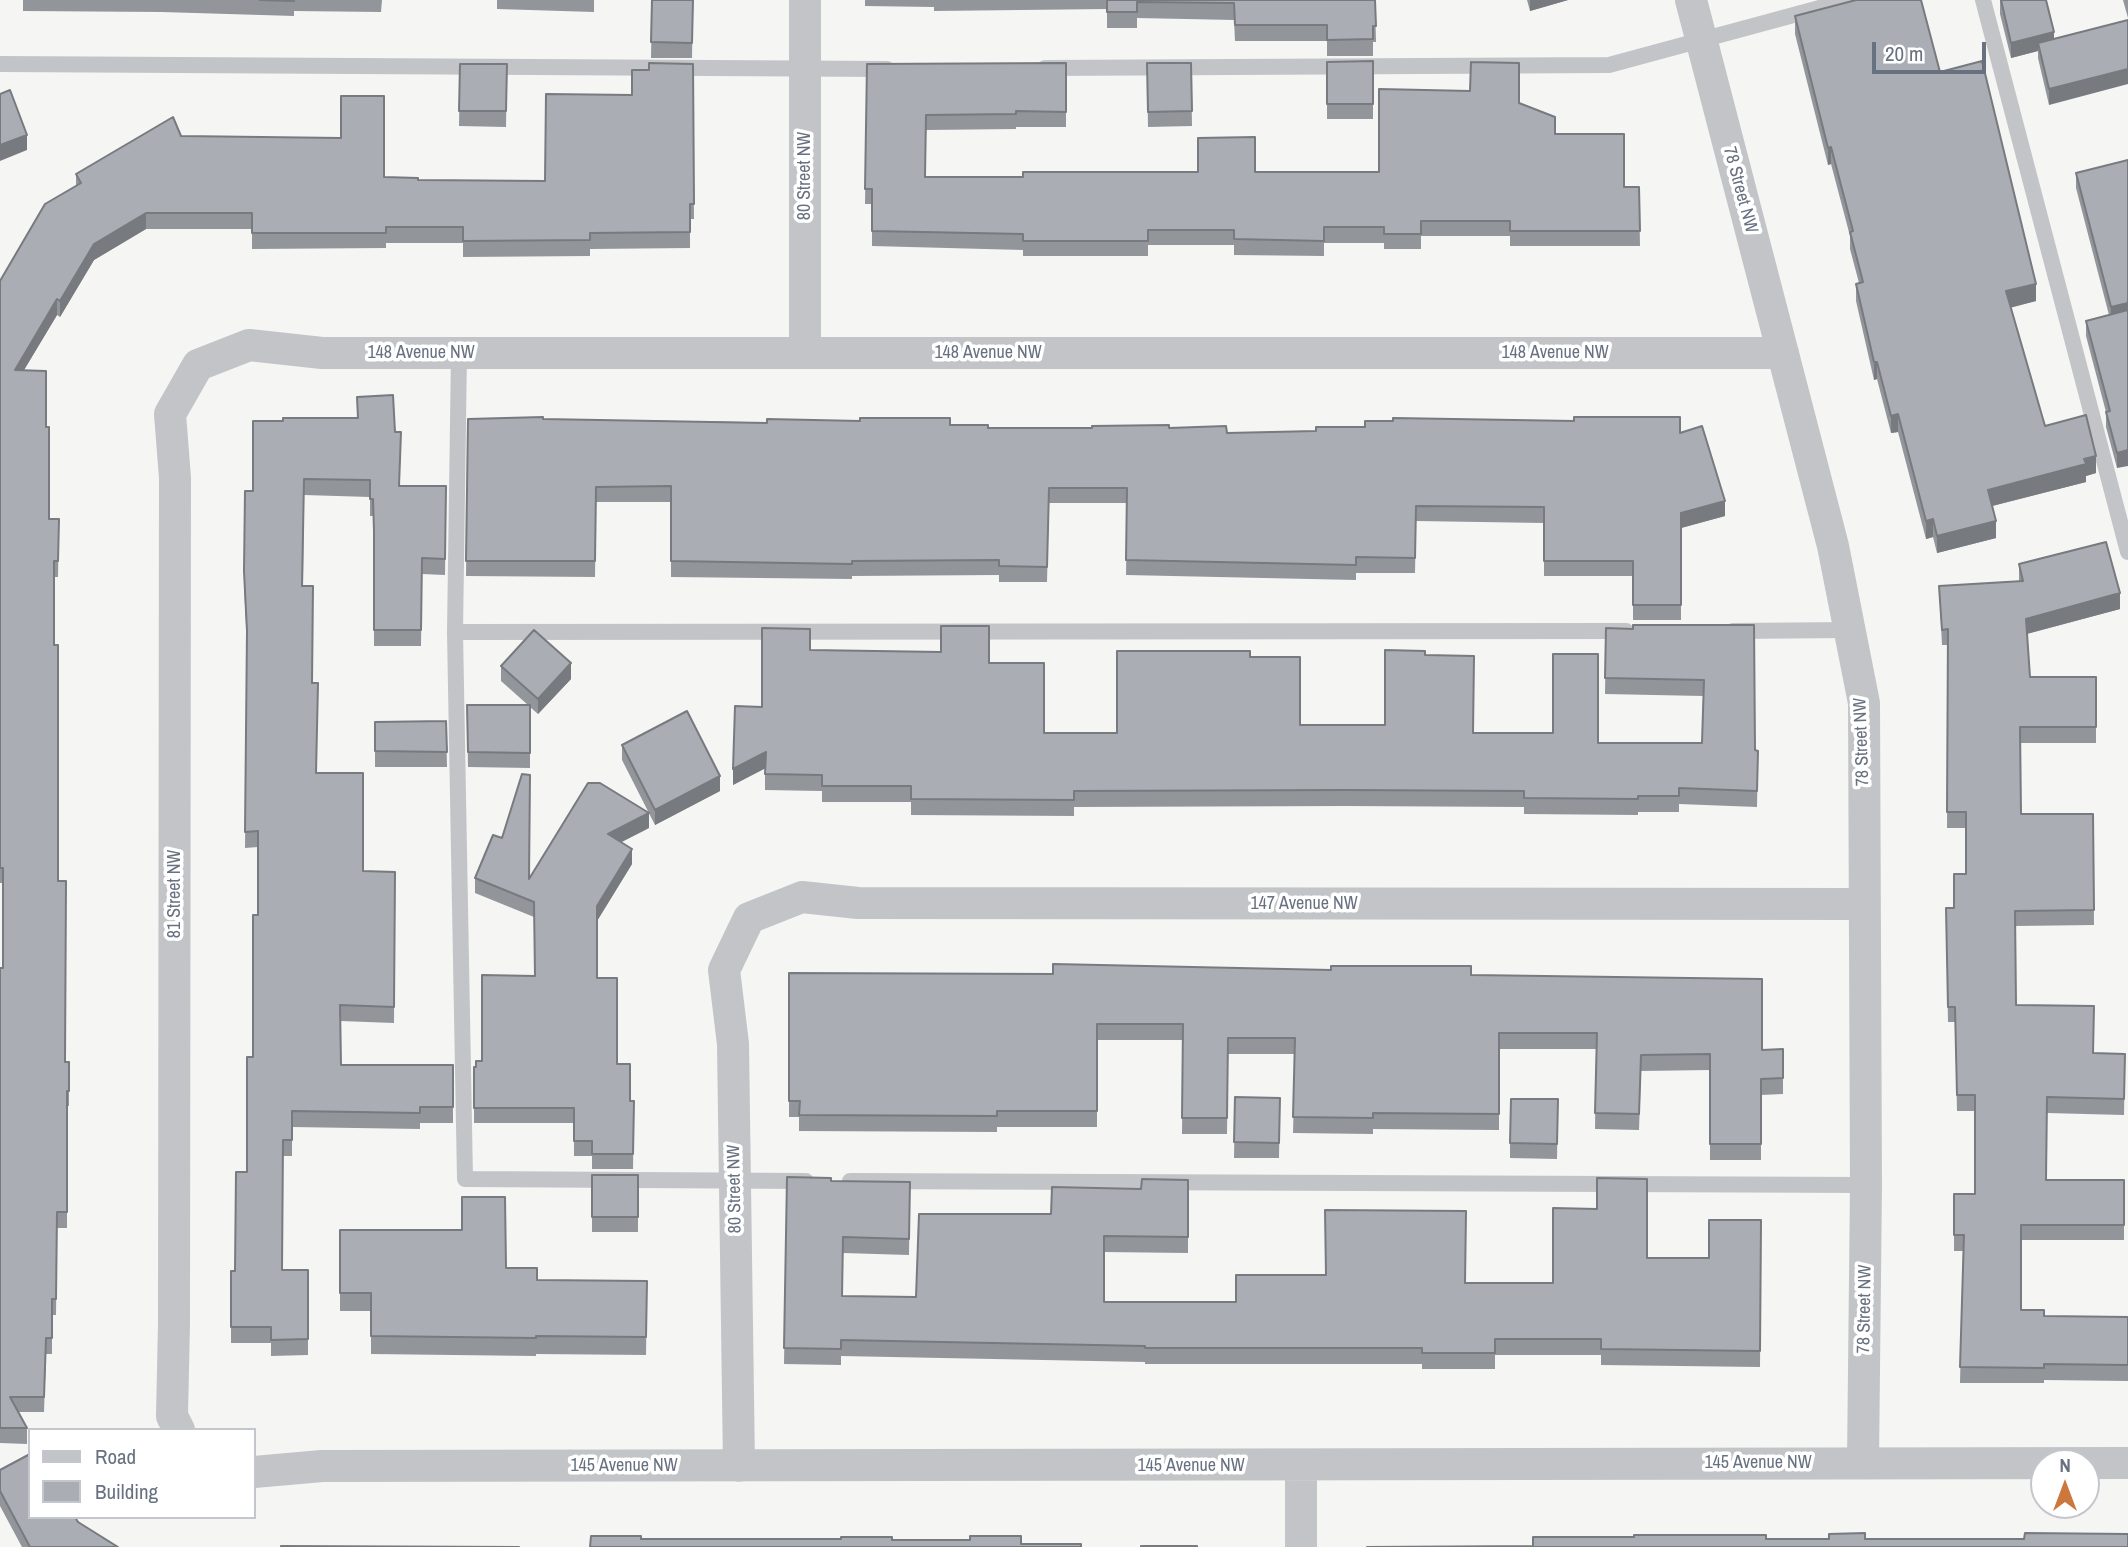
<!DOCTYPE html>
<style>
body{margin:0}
#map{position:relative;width:2128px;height:1547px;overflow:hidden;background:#f5f5f3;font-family:"Archivo Narrow",sans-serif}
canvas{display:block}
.legend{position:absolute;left:28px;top:1428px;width:228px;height:91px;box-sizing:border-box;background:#fff;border:2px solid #c3c6cc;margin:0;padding:9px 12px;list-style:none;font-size:21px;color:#687180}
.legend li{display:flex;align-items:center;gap:14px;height:35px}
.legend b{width:35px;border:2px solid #c3c6cc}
.north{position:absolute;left:2030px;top:1449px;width:70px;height:70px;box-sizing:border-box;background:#fff;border:2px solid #c3c6cc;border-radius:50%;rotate:0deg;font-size:19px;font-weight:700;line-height:28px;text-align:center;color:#687180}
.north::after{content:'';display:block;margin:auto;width:24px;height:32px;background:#cc773c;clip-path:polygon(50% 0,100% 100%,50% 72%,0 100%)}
.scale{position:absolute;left:1872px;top:42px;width:114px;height:32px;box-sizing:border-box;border:4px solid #687180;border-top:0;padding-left:9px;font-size:21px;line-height:24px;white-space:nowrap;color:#687180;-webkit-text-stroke:5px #fff;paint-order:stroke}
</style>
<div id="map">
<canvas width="2128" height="1547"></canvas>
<ul class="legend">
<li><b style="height:9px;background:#c2c4c7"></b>Road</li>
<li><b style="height:19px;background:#aaaeb4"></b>Building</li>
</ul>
<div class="north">N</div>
<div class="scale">20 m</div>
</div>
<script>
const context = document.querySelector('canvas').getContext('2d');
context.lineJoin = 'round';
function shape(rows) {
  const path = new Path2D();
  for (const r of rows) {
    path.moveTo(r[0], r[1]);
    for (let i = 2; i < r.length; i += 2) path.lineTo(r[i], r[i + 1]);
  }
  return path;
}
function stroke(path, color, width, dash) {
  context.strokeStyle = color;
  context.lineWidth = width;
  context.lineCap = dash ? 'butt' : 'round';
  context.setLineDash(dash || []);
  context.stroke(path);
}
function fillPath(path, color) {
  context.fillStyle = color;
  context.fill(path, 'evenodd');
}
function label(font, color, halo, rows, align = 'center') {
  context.font = font + ' "Archivo Narrow",sans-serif';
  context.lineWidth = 7;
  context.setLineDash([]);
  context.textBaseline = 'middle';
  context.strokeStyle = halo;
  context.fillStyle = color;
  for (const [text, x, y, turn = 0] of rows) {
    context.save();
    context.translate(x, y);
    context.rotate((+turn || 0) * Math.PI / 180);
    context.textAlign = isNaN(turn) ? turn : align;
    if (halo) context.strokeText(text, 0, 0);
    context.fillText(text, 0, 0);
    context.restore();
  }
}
stroke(shape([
 [1983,0,2128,552],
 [0,64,887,69],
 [1045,68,1609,65,1849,0],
 [459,353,455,632,465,1179,806,1181],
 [1733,631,1849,630],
 [455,632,1626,631],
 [850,1181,1866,1185]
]), '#c2c4c7', 16);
stroke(shape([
 [1691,0,1833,546,1864,703,1866,1185,1863,1462],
 [805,353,805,0],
 [179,1430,172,1416,174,1324,175,478,170,414,198,365,249,345,322,353,1783,353],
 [739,1466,733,1044,724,970,749,918,802,897,858,903,1864,904],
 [1301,1466,1301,1547],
 [254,1472,322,1466,2128,1463]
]), '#c2c4c7', 32);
fillPath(shape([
 [23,0,382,0,381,12,294,11,294,16,162,12,23,11],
 [497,0,594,0,594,12,497,9],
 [652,0,693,0,692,58,651,58],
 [865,0,1375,0,1376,42,1373,42,1373,56,1327,56,1327,41,1235,41,1234,20,1137,18,1137,28,1107,28,1107,9,934,11,934,7,865,6],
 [1527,0,1568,0,1530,11],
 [2000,0,2054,32,2049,105,2038,58,2038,51,2011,58,2000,14],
 [2123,0,2128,0,2128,18],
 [1795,16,1940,72,2036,301,2010,307,2045,426,2096,473,2086,476,2086,482,1992,506,1996,538,1937,553,1933,537,1926,539,1898,432,1891,433,1877,379,1874,380,1856,301,1856,284,1859,283,1850,249,1850,236,1831,164,1828,165,1795,34],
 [1373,61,1373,119,1327,119,1327,62],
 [1066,63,1066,127,1016,127,1016,129,926,130,925,177,1023,177,1255,172,1379,172,1519,103,1555,134,1624,187,1639,187,1640,246,1510,246,1510,236,1421,236,1421,249,1384,249,1384,243,1324,243,1324,256,1234,255,1234,245,1148,245,1148,256,1023,256,1023,250,872,246,872,204,865,204,867,64],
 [1147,63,1191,63,1192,126,1148,127],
 [460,64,507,64,506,127,459,126],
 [693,64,694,219,690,219,690,248,590,249,590,256,463,257,463,243,386,243,386,248,252,249,252,229,146,229,94,260,60,317,57,315,24,370,46,427,49,519,59,519,58,577,54,577,54,645,58,881,66,1062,69,1062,69,1106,67,1106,67,1228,57,1228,56,1315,52,1315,52,1354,46,1354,44,1412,18,1412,27,1428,27,1444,0,1443,0,968,3,968,3,883,0,883,0,281,76,186,76,174,181,136,384,177,418,180,545,181,632,95,649,70],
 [2128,160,2117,468,2106,427,2106,412,2086,336,2086,321,2109,315,2076,188,2076,173],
 [357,397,395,432,401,449,399,486,446,486,445,575,422,574,421,646,374,646,374,546,373,516,370,516,370,497,304,495,303,586,312,683,317,773,363,871,395,872,394,1023,340,1021,341,1065,453,1065,453,1123,420,1123,420,1129,292,1127,292,1156,283,1156,282,1270,308,1270,308,1355,271,1356,271,1343,231,1343,231,1271,235,1271,247,1172,258,915,258,847,245,848,247,644,244,587,245,491,253,491,283,421,357,418],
 [468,419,543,419,950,425,988,428,1169,428,1227,433,1680,433,1725,516,1681,528,1681,620,1633,620,1633,576,1544,576,1544,523,1416,521,1415,573,1356,573,1356,580,1126,575,1127,503,1049,503,1047,582,999,582,999,575,852,576,852,579,671,577,671,502,596,502,595,577,466,576],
 [2019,564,2120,609,2027,634,2030,677,2096,677,2096,743,2020,743,2021,814,2093,814,2094,925,2015,926,2016,1005,2094,1053,2125,1054,2124,1115,2047,1113,2047,1180,2124,1180,2124,1240,2021,1240,2021,1310,2044,1316,2128,1317,2128,1381,2044,1380,2044,1383,1960,1383,1963,1251,1954,1251,1954,1194,1975,1194,1975,1111,1957,1111,1955,1022,1948,1022,1946,908,1954,908,1966,874,1966,828,1947,828,1948,645,1942,645,1939,586,2019,581],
 [1754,625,1755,750,1758,751,1757,807,1679,804,1679,812,1638,812,1638,815,1524,814,1524,807,1346,806,1074,807,1074,816,911,815,911,802,822,802,822,791,765,790,765,768,733,785,762,707,810,650,989,663,1044,733,1117,733,1250,657,1300,725,1385,725,1425,655,1473,733,1598,743,1702,743,1703,696,1605,694,1606,628,1633,629],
 [501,666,571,679,538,714,530,707,530,768,468,767,467,705,528,705,501,681],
 [446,721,447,767,375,767,375,722],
 [622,745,720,791,655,825,622,760],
 [649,828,621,842,632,864,597,921,597,978,617,1064,630,1101,634,1101,633,1169,592,1169,592,1156,574,1156,574,1123,474,1123,474,1067,476,1067,482,1061,534,976,534,917,475,893,475,878,529,879],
 [789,973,1471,975,1762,1050,1783,1049,1783,1094,1761,1095,1761,1160,1710,1160,1710,1070,1641,1071,1639,1130,1595,1129,1596,1049,1499,1049,1499,1130,1373,1129,1373,1134,1293,1133,1295,1054,1228,1054,1227,1134,1182,1134,1183,1040,1097,1040,1097,1127,997,1127,997,1132,799,1131,799,1117,789,1117],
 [1235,1097,1280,1098,1279,1158,1234,1158],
 [1558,1099,1557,1159,1510,1158,1510,1143],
 [592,1175,638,1175,638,1232,592,1232],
 [787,1177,831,1181,910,1182,909,1255,843,1253,842,1296,916,1297,1051,1214,1141,1189,1188,1180,1188,1253,1104,1252,1104,1302,1236,1302,1465,1283,1553,1283,1647,1258,1709,1258,1761,1220,1760,1367,1601,1365,1601,1355,1495,1355,1495,1369,1422,1369,1422,1364,1145,1364,1145,1362,841,1356,841,1365,784,1364],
 [340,1230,506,1268,537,1280,647,1281,646,1355,536,1354,536,1356,371,1354,371,1311,340,1311],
 [0,1470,78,1522,118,1547,22,1547,0,1506]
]), '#92969b');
fillPath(shape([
 [1530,0,1568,0,1530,11],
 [2054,32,2054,47,2038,43,2038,51,2011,58,2011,43],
 [2128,69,2128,84,2049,105,2049,89],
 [27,135,27,150,0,161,0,145],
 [1831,147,1831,164,1828,165,1828,148],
 [146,213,146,229,94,260,60,317,60,301,94,244],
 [2036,284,2036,301,2006,309,2006,291],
 [57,299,57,315,15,385,15,370],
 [2128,303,2128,318,2111,323,2111,307],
 [1874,362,1877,362,1877,379,1874,380],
 [1898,414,1898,432,1891,433,1891,416],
 [2128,450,2128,466,2117,468,2117,453],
 [2096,456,2096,473,2086,476,2086,482,1988,507,1988,490],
 [1725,501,1725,516,1681,528,1681,513],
 [1933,519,1933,537,1926,539,1926,521],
 [1996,521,1996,538,1937,553,1937,536],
 [2120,593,2120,609,2026,634,2026,619],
 [571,663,571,679,538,714,538,699],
 [766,752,766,768,733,785,733,769],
 [720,776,720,791,655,825,655,810],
 [649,813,649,828,608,849,608,834],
 [632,849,632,864,597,921,597,906]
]), '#777a7e');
const building = shape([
 [260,0,294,0,294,1,260,0],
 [652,0,693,0,692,43,651,42,652,0],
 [1107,0,1375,0,1376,26,1373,26,1373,39,1327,40,1327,25,1235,25,1234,3,1137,2,1137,12,1107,12,1107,0],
 [1856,0,1921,0,1940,72,1982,61,2036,284,2006,291,2045,426,2086,415,2096,456,2084,459,2086,464,1988,490,1996,521,1937,536,1933,519,1926,521,1898,414,1891,416,1877,362,1874,362,1856,284,1863,282,1850,232,1853,231,1831,147,1828,148,1795,16,1856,0],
 [2001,0,2046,0,2054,32,2011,43,2001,0],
 [2128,20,2128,69,2049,89,2038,43,2128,20],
 [1373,61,1373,104,1327,104,1327,62,1373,61],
 [1471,62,1519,63,1519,103,1555,117,1555,134,1624,134,1624,187,1639,187,1640,231,1510,231,1510,221,1421,221,1421,234,1384,234,1384,227,1324,227,1324,241,1234,239,1234,230,1148,230,1148,241,1023,241,1023,234,872,231,872,189,865,189,867,64,1066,63,1066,112,1016,111,1016,114,926,115,925,177,1023,177,1023,172,1198,172,1198,138,1255,137,1255,172,1379,172,1379,89,1470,91,1471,62],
 [649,63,693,64,694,204,690,204,690,232,590,233,590,240,463,241,463,227,386,227,386,233,252,233,252,213,146,213,94,244,60,301,57,299,15,370,46,371,46,427,49,427,49,519,59,519,58,561,54,561,54,645,58,645,58,881,66,881,65,1062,69,1062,69,1091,67,1091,67,1212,57,1212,56,1299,52,1299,52,1338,46,1338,44,1397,10,1397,27,1428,0,1428,0,968,3,968,3,868,0,868,0,281,45,204,81,183,76,174,173,117,181,136,341,138,341,96,384,96,384,177,418,178,418,180,545,181,546,94,632,95,632,70,649,70,649,63],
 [1147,63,1191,63,1192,111,1148,112,1147,63],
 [460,64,507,64,506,111,459,111,460,64],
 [10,90,27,135,0,145,0,94,10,90],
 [2128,160,2128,303,2111,307,2076,173,2128,160],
 [2128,310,2128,450,2117,453,2106,412,2110,411,2086,321,2128,310],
 [393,395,395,432,401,432,399,486,446,486,445,559,422,558,421,630,374,630,374,531,373,499,370,499,370,480,304,479,302,586,313,586,312,683,318,683,316,773,363,773,363,871,395,872,394,1007,340,1005,341,1065,453,1065,453,1107,420,1107,420,1113,292,1111,292,1140,283,1140,282,1270,308,1270,308,1339,271,1340,271,1327,231,1327,231,1271,235,1271,236,1172,247,1172,247,1057,253,1057,253,915,258,915,258,831,245,832,247,631,244,571,245,491,253,491,253,421,283,421,283,418,358,418,357,397,393,395],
 [543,417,543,419,767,423,767,419,860,421,860,418,950,418,950,425,988,425,988,428,1092,428,1092,426,1169,425,1169,428,1226,426,1227,433,1316,431,1316,427,1365,427,1365,421,1393,421,1393,418,1574,421,1574,417,1680,417,1680,433,1702,426,1725,501,1681,513,1681,605,1633,605,1633,561,1544,561,1544,507,1416,506,1415,558,1356,557,1356,565,1126,560,1127,488,1049,488,1047,567,999,566,999,560,852,561,852,564,671,561,671,486,596,487,595,561,466,561,468,419,543,417],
 [2106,542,2120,593,2026,619,2030,677,2096,677,2096,727,2020,727,2021,814,2093,814,2094,910,2015,911,2016,1005,2094,1006,2093,1053,2125,1054,2124,1099,2047,1097,2046,1180,2124,1180,2124,1225,2021,1225,2021,1310,2044,1310,2044,1316,2128,1317,2128,1365,2044,1364,2044,1368,1960,1367,1964,1235,1954,1235,1954,1194,1975,1194,1975,1095,1957,1095,1955,1007,1948,1007,1946,908,1954,908,1954,874,1966,874,1966,812,1947,812,1948,629,1942,630,1939,586,2023,581,2019,564,2106,542],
 [1633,625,1754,625,1755,750,1758,751,1757,791,1679,788,1679,796,1638,796,1638,799,1524,798,1524,791,1346,790,1074,791,1074,800,911,799,911,786,822,786,822,775,765,774,766,752,733,769,735,706,762,707,762,628,810,629,810,650,941,652,941,626,989,626,989,663,1044,663,1044,733,1117,733,1117,651,1250,651,1250,657,1300,657,1300,725,1385,725,1385,650,1425,651,1425,655,1474,656,1473,733,1553,733,1553,654,1598,654,1598,743,1702,743,1704,680,1605,678,1606,628,1633,629,1633,625],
 [534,630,571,663,538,699,501,666,534,630],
 [467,705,530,705,530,753,468,752,467,705],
 [687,711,720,776,655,810,622,745,687,711],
 [446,721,447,752,375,751,375,722,446,721],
 [522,774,530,775,529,879,588,783,600,783,649,813,608,834,632,849,597,906,597,978,617,978,617,1064,630,1064,630,1101,634,1101,633,1154,592,1154,592,1141,574,1141,574,1108,474,1108,474,1067,476,1067,476,1061,482,1061,482,975,535,976,534,902,475,878,493,835,502,838,522,774],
 [1053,964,1331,970,1331,966,1471,966,1471,975,1762,979,1762,1050,1783,1049,1783,1078,1761,1079,1761,1144,1710,1144,1710,1054,1641,1055,1639,1114,1595,1113,1597,1033,1499,1033,1499,1114,1373,1113,1373,1118,1293,1117,1295,1038,1228,1038,1227,1118,1182,1118,1183,1024,1097,1024,1097,1111,997,1111,997,1116,799,1115,800,1101,789,1101,789,973,1053,974,1053,964],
 [1235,1097,1280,1098,1279,1143,1234,1142,1235,1097],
 [1511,1099,1558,1099,1557,1144,1510,1143,1511,1099],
 [592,1175,638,1175,638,1217,592,1217,592,1175],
 [787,1177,831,1178,831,1181,910,1182,909,1239,843,1237,842,1296,916,1297,919,1214,1051,1214,1052,1187,1141,1189,1142,1179,1188,1180,1188,1237,1104,1236,1104,1302,1236,1302,1236,1275,1326,1275,1325,1210,1466,1211,1465,1283,1553,1283,1553,1208,1597,1209,1597,1178,1647,1179,1647,1258,1709,1258,1709,1220,1761,1220,1760,1351,1601,1349,1601,1339,1495,1339,1495,1353,1422,1353,1422,1348,1145,1348,1145,1346,841,1340,841,1349,784,1348,787,1177],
 [462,1197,505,1197,506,1268,537,1268,537,1280,647,1281,646,1337,536,1336,536,1338,371,1336,371,1293,340,1293,340,1230,462,1230,462,1197],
 [30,1454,30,1517,75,1517,78,1522,118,1547,30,1547,0,1491,0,1470,30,1454],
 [1865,1533,1865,1539,2024,1539,2025,1533,2128,1534,2128,1547,1367,1547,1533,1546,1533,1537,1634,1537,1634,1535,1766,1535,1766,1539,1829,1539,1829,1534,1865,1533],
 [591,1536,641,1536,641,1539,841,1539,841,1537,892,1537,892,1540,970,1540,970,1536,1021,1536,1021,1544,1081,1544,1081,1547,590,1547,591,1536],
 [281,1546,519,1547,281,1547,281,1546],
 [1141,1546,1197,1546,1197,1547,1141,1547,1141,1546]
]);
fillPath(building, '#aaaeb4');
stroke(building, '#777a7e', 2);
label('18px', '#687180', '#fff', [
 ["80 Street NW",805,176,-90],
 ["78 Street NW",1740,190,75],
 ["148 Avenue NW",421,353],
 ["148 Avenue NW",988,353],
 ["148 Avenue NW",1555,353],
 ["78 Street NW",1862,742,-92],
 ["81 Street NW",175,894,-90],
 ["147 Avenue NW",1304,904],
 ["80 Street NW",735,1189,-91],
 ["78 Street NW",1865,1309,-89],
 ["145 Avenue NW",1758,1463],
 ["145 Avenue NW",624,1466],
 ["145 Avenue NW",1191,1466]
]);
</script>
